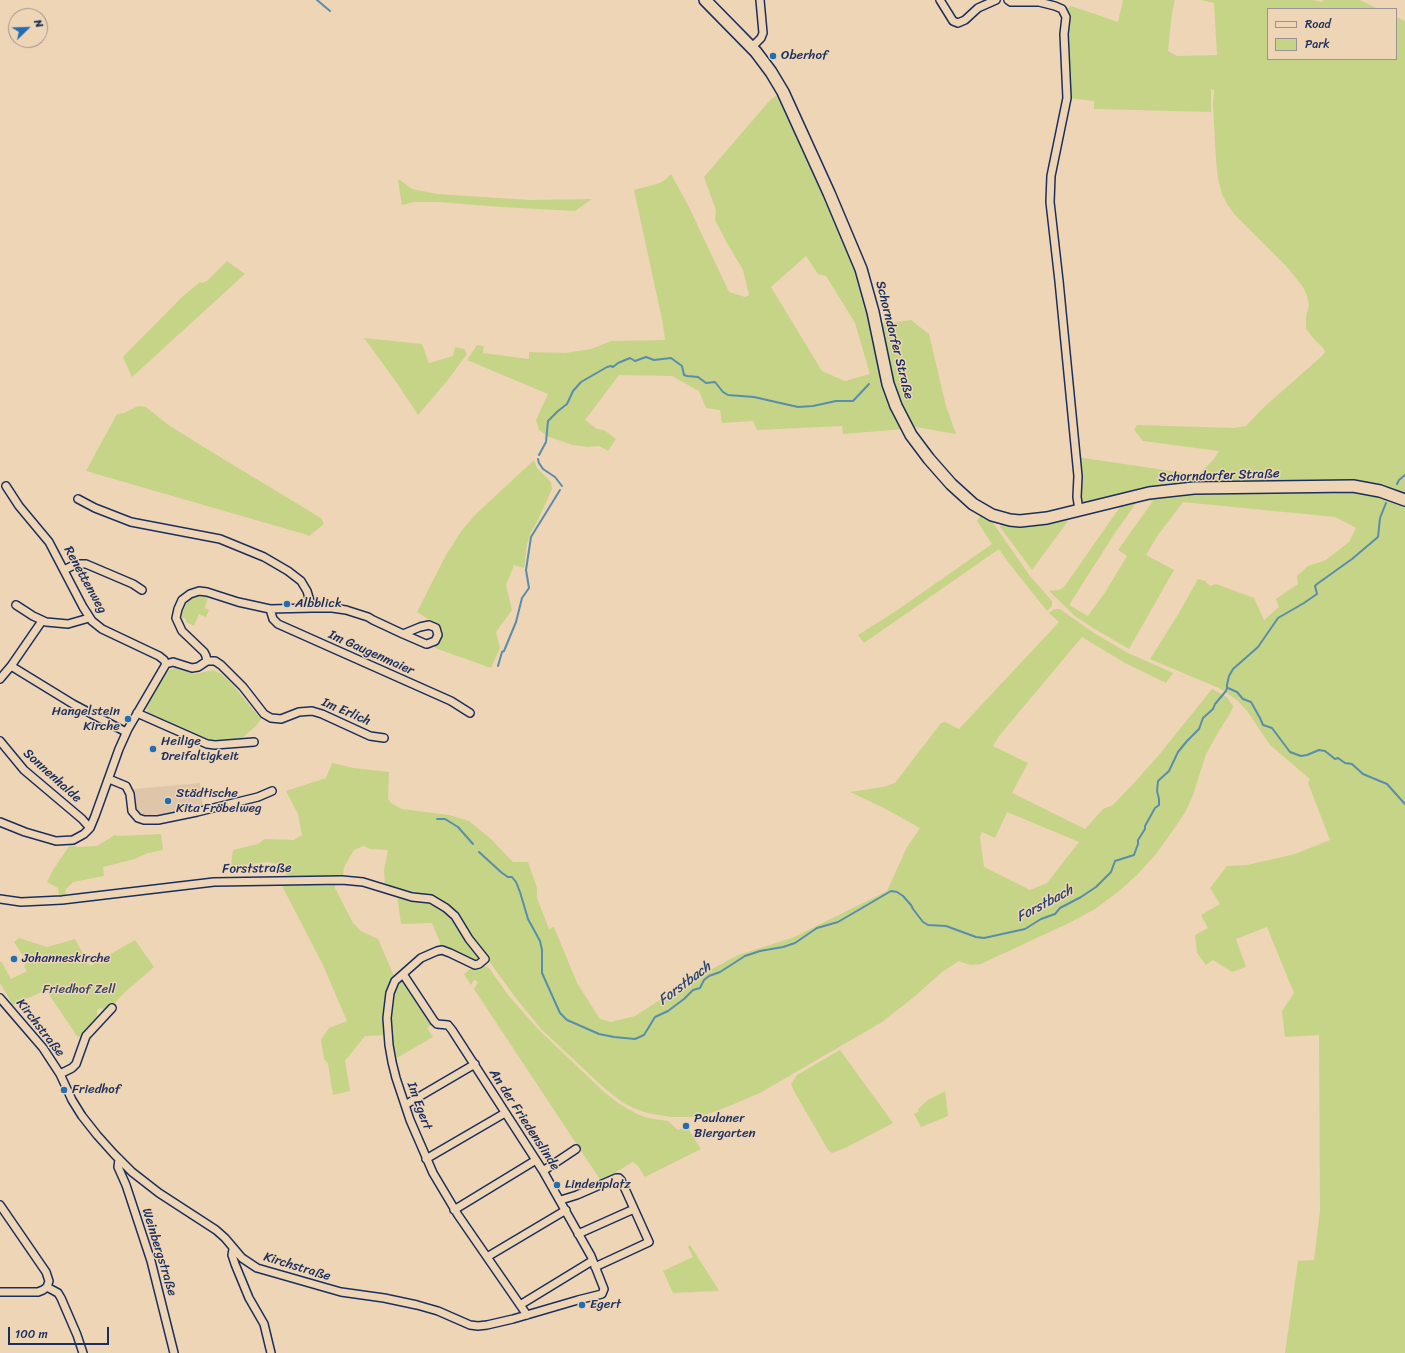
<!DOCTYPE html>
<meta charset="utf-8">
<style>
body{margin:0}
#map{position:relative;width:1405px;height:1353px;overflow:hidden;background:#eed5b6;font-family:Sriracha,sans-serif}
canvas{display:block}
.legend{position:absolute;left:1267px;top:8px;width:130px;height:52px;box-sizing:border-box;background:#eed5b6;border:1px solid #9a9393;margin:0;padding:5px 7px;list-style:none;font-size:12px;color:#1b2f5e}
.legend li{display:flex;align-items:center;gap:8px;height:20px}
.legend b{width:20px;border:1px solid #9a9393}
.north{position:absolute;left:8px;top:8px;width:40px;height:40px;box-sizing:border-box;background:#eed5b6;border:1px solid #9a9393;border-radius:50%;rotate:67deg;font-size:11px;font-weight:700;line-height:16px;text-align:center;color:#1b2f5e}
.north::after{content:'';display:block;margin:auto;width:14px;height:18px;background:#1f6fb2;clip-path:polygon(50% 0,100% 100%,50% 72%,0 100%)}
.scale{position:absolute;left:8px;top:1327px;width:101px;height:18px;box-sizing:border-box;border:2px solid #1b2f5e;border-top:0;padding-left:5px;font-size:12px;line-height:14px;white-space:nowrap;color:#1b2f5e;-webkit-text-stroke:3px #eed5b6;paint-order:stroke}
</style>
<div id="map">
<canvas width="1405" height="1353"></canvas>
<ul class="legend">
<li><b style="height:5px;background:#eed5b6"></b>Road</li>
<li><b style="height:11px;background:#c6d488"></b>Park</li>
</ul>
<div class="north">N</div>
<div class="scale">100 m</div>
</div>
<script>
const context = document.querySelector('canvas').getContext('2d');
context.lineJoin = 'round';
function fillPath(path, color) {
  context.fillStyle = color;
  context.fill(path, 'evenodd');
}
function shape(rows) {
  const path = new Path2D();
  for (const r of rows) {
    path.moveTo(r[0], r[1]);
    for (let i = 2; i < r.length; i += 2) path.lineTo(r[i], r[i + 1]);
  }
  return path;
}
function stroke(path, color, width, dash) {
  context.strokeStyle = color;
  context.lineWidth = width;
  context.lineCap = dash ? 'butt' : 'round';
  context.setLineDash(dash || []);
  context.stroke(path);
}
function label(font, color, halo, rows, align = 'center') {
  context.font = font + ' Sriracha,sans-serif';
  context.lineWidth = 3;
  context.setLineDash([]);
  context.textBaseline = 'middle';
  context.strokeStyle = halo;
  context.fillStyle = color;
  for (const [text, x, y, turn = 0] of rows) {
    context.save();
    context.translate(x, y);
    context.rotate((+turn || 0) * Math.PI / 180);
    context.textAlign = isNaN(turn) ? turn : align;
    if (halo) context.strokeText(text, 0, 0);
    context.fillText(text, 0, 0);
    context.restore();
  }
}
fillPath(shape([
 [200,783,203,808,150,817,143,816,138,812,136,808,134,789]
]), '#dfc6aa');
fillPath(shape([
 [1123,0,1175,0,1172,13,1168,51,1177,56,1217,55,1214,3,1201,0,1312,0,1322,2,1323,0,1360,0,1378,9,1268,9,1268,59,1396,59,1396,17,1405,21,1405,496,1395,492,1200,485,1082,505,1081,503,1077,457,1198,475,1214,459,1219,451,1143,441,1134,430,1137,425,1234,428,1246,426,1263,408,1322,356,1325,352,1323,348,1314,339,1306,329,1306,317,1309,305,1307,296,1303,287,1287,267,1235,215,1227,204,1222,194,1218,179,1216,160,1213,105,1214,90,1211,89,1211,112,1094,109,1094,101,1068,98,1066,9,1071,6,1118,22],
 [780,94,853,257,904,429,843,434,842,426,757,430,753,421,722,423,720,410,706,408,699,391,672,376,619,375,585,420,597,429,604,430,616,439,608,451,599,446,588,447,573,445,549,437,539,430,536,420,548,394,467,360,477,345,484,346,483,353,529,359,529,352,565,353,591,349,611,341,665,340,663,324,634,190,660,183,666,179,671,174,689,207,729,292,745,297,749,295,743,270,727,243,715,220,716,210,704,177,771,99],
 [806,256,818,274,826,276,855,323,870,374,845,381,822,371,771,287],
 [398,180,400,180,412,189,437,194,530,200,592,199,575,211,501,207,438,202,414,202,402,205],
 [227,261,245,274,132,377,123,357,183,296,200,282,202,283,207,281],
 [911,320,929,334,946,406,956,434,910,426,895,395,879,324],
 [364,338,422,344,429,363,453,356,455,347,464,349,467,354,448,380,418,415,397,383],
 [138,406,146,407,167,424,202,446,321,518,324,524,309,536,304,534,86,471,117,414,124,413],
 [534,460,537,468,551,482,552,489,537,522,531,532,527,544,524,568,514,565,506,585,512,610,496,632,500,648,491,668,435,648,435,646,441,638,440,628,436,624,417,612,446,555,462,530,476,514],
 [1360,490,1405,504,1405,1353,1285,1353,1298,1261,1314,1260,1320,1211,1319,1035,1285,1037,1282,1011,1294,993,1267,927,1236,939,1246,967,1232,972,1213,960,1206,965,1197,953,1195,935,1208,928,1201,915,1220,904,1210,888,1227,866,1247,865,1295,854,1330,840,1308,783,1310,779,1270,745,1247,711,1238,701,1221,689,1150,659,1179,613,1198,579,1205,581,1210,586,1216,584,1254,598,1264,620,1279,607,1276,599,1298,584,1297,576,1308,566,1326,560,1349,542,1356,528,1335,517,1183,502,1158,535,1146,555,1174,570,1129,649,1093,628,1075,616,1049,591,1059,590,1064,587,1120,507,1121,502,1169,493],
 [1138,500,1153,501,1118,550,1127,556,1106,591,1088,616,1069,605,1113,536],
 [982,513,991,520,1030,576,1052,601,1052,606,1047,611,1008,562,999,549,864,643,858,635,896,611,992,544,977,521],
 [1071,517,1032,570,1000,527,1002,523],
 [198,596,208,597,205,608,209,610,206,617,199,614,194,626,186,622,186,619,182,618,182,614,186,604,191,599],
 [1057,609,1060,609,1094,633,1128,653,1173,673,1166,683,1125,663,1082,637,999,736,993,746,1028,763,1012,793,1085,829,1103,809,1113,805,1133,784,1158,756,1212,689,1227,697,1233,706,1232,710,1219,731,1206,754,1193,795,1186,811,1169,836,1156,854,1137,875,1118,892,1095,909,1071,922,981,964,970,965,959,961,942,972,914,997,882,1022,760,1093,727,1107,708,1114,695,1117,671,1117,647,1113,633,1108,622,1102,603,1087,541,1029,515,997,484,954,477,962,440,948,440,942,432,923,401,924,397,894,385,886,384,870,388,850,370,849,364,846,354,850,344,867,343,878,335,882,335,888,353,923,361,931,378,939,395,978,387,1035,365,1036,345,1061,350,1091,333,1095,328,1064,324,1059,321,1040,329,1028,347,1021,322,963,281,884,291,882,290,875,286,875,286,866,268,862,231,866,233,850,258,844,265,839,294,840,302,835,298,814,286,791,326,778,332,763,354,768,389,772,388,799,391,803,402,809,449,815,469,821,491,839,513,862,528,862,537,888,537,898,549,929,554,927,577,983,600,1019,611,1022,635,1016,690,981,738,955,792,938,887,891,907,847,920,828,884,808,850,792,883,787,895,783,941,723,945,722,959,729,1059,622,1049,613,1053,610],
 [1007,812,1079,842,1047,883,1030,890,984,867,980,837,982,832,995,838],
 [175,668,195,674,213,670,221,674,231,683,261,719,256,726,242,738,210,740,199,737,150,715,146,709,148,704,166,673,169,670],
 [161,834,163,850,148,853,135,859,103,867,104,876,73,882,66,889,65,896,59,896,58,888,47,882,53,870,70,845,78,847,97,846,115,835,118,836],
 [19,938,47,947,75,939,90,966,135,940,154,967,124,993,109,1009,104,1010,101,1008,97,1010,97,1018,87,1027,80,1037,77,1036,46,990,13,1005,4,990,0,983,0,962,1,961,11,979,27,971,24,966,27,962,14,942],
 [474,966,484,966,489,968,508,995,538,1029,604,1092,618,1103,637,1114,648,1118,668,1121,678,1130,687,1127,701,1149,645,1177,638,1166,633,1162,601,1181,474,989,478,982,474,980,471,985,464,974],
 [402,981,408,985,432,1025,427,1028,433,1037,395,1059,391,1047,389,1022,391,995,398,982],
 [840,1050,893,1123,847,1147,832,1153,828,1150,794,1091,791,1084,797,1075],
 [945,1091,948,1116,921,1127,914,1114,919,1111,918,1109,928,1100],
 [690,1245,713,1281,719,1291,673,1293,663,1271,693,1257,688,1247]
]), '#c6d488');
stroke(shape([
 [317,0,330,11],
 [539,455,546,442,548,421,558,411,567,404,573,391,581,382,607,367,611,366,613,367,618,363,630,358,635,361,646,357,654,360,671,358,682,366,684,375,687,376,698,377,706,383,715,382,723,392,728,395,754,397,798,407,813,406,836,401,853,401,869,384],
 [538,459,539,463,543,469,555,477,562,486],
 [1397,484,1399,480,1405,475],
 [498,666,502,652,504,651,516,622,522,598,529,588,526,570,531,537,560,490],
 [1228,688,1237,692,1243,699,1251,702,1260,718,1263,725,1272,728,1290,752,1301,756,1307,755,1319,750,1325,751,1335,759,1338,758,1345,763,1352,764,1363,774,1387,784,1405,804],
 [437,819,445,819,458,827,473,844],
 [479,852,502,873,508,877,512,877,516,882,520,892,528,919,540,941,542,950,542,973,560,1013,567,1020,574,1023,599,1034,614,1037,635,1039,644,1035,655,1017,668,1011,684,999,693,990,700,988,704,980,709,976,720,972,745,956,760,951,783,947,795,943,817,928,838,922,891,891,897,892,903,896,911,905,913,909,923,922,928,925,946,926,976,937,984,938,1025,929,1041,919,1055,914,1060,908,1081,897,1096,887,1111,872,1115,861,1134,855,1138,844,1138,840,1145,829,1145,826,1155,808,1159,805,1159,799,1157,791,1158,781,1169,771,1178,752,1187,741,1199,729,1203,718,1213,709,1215,704,1226,691,1227,688,1227,685,1229,676,1233,669,1258,647,1278,618,1304,603,1317,594,1315,586,1317,584,1352,559,1378,537,1380,518,1386,503]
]), '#588eab', 2);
const minor = shape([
 [940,0,953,21,958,23,965,20,978,8,996,0],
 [1008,0,1011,2,1039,2,1055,6,1062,9,1066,17,1064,34,1067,98,1051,176,1050,202,1059,281,1078,476,1077,497,1079,510],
 [752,47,761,38,763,33,760,0],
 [6,486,19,506,49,542,83,607,92,621,102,629,159,656,164,660,166,664],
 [78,499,95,508,131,522,220,539,264,557,288,571,301,581,307,591,312,608],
 [64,570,76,564,86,564,133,584,142,590],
 [16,605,33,616,46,622,68,624,89,618],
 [270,609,273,619,278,624,451,701,470,713],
 [207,661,206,656,204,652,182,631,176,618,178,609,182,600,190,594,199,591,207,592,238,602,270,609,312,608,332,608,346,610,368,617,373,620,403,634,426,644,427,644,435,641,438,635,436,628,429,625,420,627,403,634],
 [207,661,215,661,221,665,243,687,264,714,271,718,281,719,299,712,312,711,322,714,370,736,384,738],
 [166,664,173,662,192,668,198,667,207,661],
 [11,666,73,704,126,732],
 [0,679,11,666,42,621],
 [137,713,207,744,215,745,254,742],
 [0,741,24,770,82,819,90,828],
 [109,779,126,786,130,794,132,811,138,818,144,820,158,820,197,812,258,797,272,791],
 [0,822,25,832,56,841,73,840,84,834,90,828,95,816,119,749,128,729,166,664],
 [0,899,21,902,62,900,214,882,342,880,363,882,412,897,431,899,446,908,455,916,469,939,485,959,479,964,475,965,450,953,442,950,437,951,421,958,395,981,390,993,387,1018,389,1045,392,1062,396,1078,410,1120,433,1173,458,1215,527,1315],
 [0,998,43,1048,60,1074,72,1100,82,1116,97,1135,114,1154,132,1172,159,1193,216,1230,225,1238,242,1258,257,1268,341,1292,384,1298,417,1305,438,1311,470,1325,478,1326,487,1325,513,1319,578,1300,602,1294,604,1289,591,1256,543,1171,452,1030,448,1025,437,1024,434,1021,403,974],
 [60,1074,72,1068,76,1064,86,1036,112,1008],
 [405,1105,475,1064],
 [119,1159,118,1167,126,1185,151,1261,174,1353],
 [426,1159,505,1113],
 [543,1171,576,1149],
 [561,1200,577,1195,616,1178,619,1178,621,1180,649,1242,595,1267],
 [0,1205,46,1272,49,1281,47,1287],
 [454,1210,536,1160],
 [578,1234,634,1209],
 [233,1249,232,1255,235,1264,249,1298,264,1324,271,1353],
 [487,1257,566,1210],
 [47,1287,58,1293,61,1298,77,1335,83,1353],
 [0,1292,38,1292,43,1290,47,1287],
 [520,1305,592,1261]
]);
const secondary = shape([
 [705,0,756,52,771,72,783,92,829,193,861,269,873,312,888,384,896,406,911,435,929,459,951,484,973,504,992,515,1010,520,1020,521,1047,518,1149,493,1194,488,1353,486,1380,491,1405,500]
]);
stroke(minor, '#1b2f5e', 10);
stroke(secondary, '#1b2f5e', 14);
stroke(minor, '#eed5b6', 7);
stroke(secondary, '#eed5b6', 11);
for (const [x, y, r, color] of [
 [773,56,4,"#1f6fb2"],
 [287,604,4,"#1f6fb2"],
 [128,719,4,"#1f6fb2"],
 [153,749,4,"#1f6fb2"],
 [168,801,4,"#1f6fb2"],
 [14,959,4,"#1f6fb2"],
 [64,1090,4,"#1f6fb2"],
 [686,1126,4,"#1f6fb2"],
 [557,1185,4,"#1f6fb2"],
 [582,1305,4,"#1f6fb2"]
]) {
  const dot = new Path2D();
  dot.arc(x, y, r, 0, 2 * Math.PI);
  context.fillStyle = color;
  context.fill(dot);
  stroke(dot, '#eed5b6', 1.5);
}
label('13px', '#1b2f5e', '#eed5b6', [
 ["Oberhof",781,56],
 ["Albblick",295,604],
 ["Hangelstein",120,712,"right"],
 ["Kirche",120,727,"right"],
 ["Heilige",161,742],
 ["Dreifaltigkeit",161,757],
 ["Städtische",176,794],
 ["Kita Fröbelweg",176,809],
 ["Johanneskirche",22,959],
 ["Friedhof",72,1090],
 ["Paulaner",694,1119],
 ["Biergarten",694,1134],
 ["Lindenplatz",565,1185],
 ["Egert",590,1305]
], 'left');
label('13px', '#1b2f5e', '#eed5b6', [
 ["Schorndorfer Straße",894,340,76],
 ["Schorndorfer Straße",1219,476,-2],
 ["Renettenweg",85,580,61],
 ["Im Gaugenmaier",371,653,24],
 ["Im Erlich",346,712,23],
 ["Sonnenhalde",52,776,42],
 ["Forststraße",257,869,-1],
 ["Kirchstraße",40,1028,52],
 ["Im Egert",419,1106,70],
 ["An der Friedenslinde",524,1120,57],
 ["Weinbergstraße",159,1252,73],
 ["Kirchstraße",297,1267,17]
]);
label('13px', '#354864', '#eed5b6', [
 ["Friedhof Zell",79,990]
]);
label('italic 14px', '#2a4771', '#eed5b6', [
 ["Forstbach",1045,904,-28],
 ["Forstbach",685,984,-37]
]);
</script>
